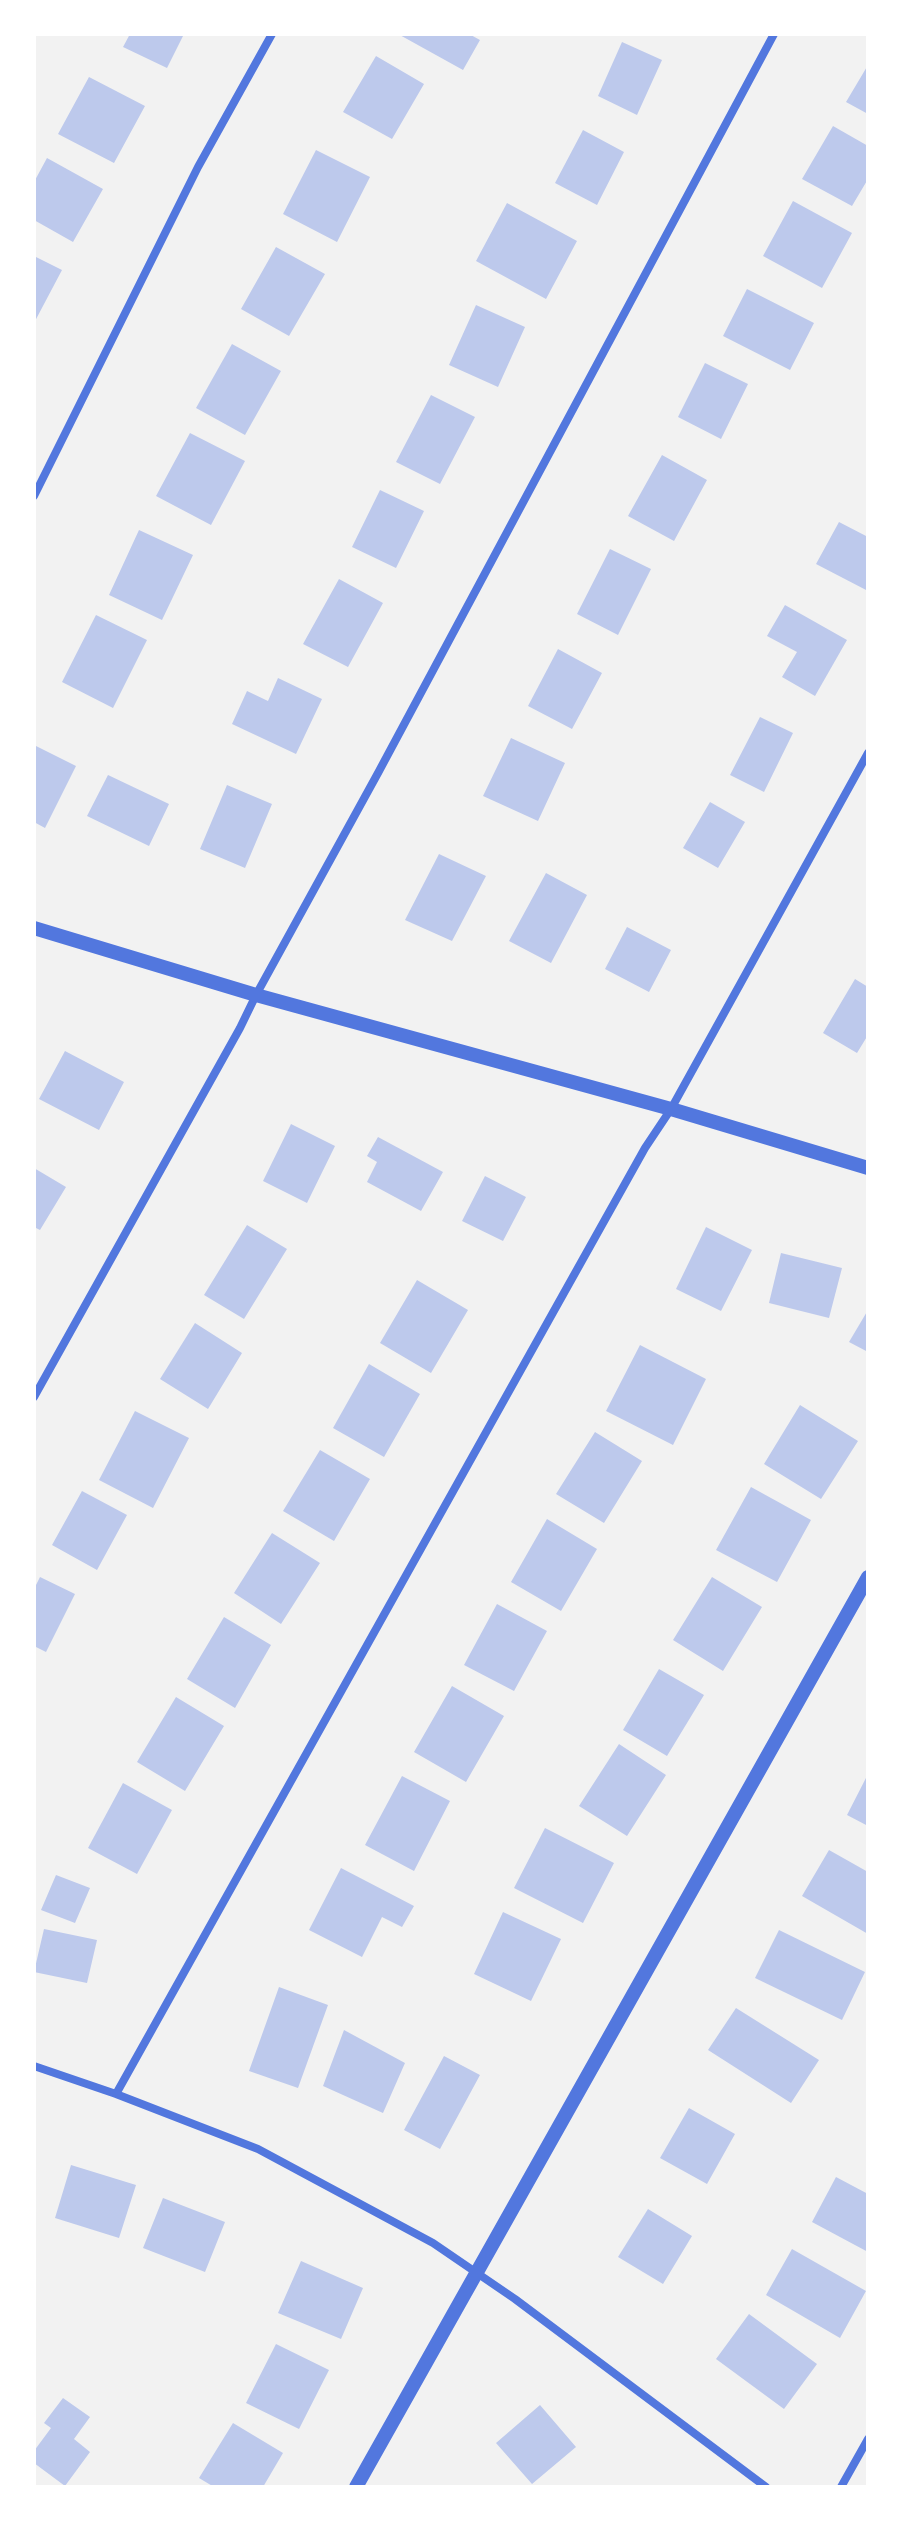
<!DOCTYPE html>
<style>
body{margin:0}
#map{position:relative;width:902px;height:2521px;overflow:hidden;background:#f2f2f2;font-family:Raleway,sans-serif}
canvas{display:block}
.frame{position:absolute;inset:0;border:36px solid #fff;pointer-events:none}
</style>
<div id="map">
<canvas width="902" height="2521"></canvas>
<div class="frame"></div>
</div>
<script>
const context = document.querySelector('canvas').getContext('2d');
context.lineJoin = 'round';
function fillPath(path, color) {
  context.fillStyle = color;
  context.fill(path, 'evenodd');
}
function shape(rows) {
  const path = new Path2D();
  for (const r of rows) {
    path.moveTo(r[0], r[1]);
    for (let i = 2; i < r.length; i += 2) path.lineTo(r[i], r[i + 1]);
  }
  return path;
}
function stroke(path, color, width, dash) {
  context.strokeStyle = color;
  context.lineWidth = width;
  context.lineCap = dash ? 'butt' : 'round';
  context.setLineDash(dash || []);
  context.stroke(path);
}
fillPath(shape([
 [130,34,184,34,167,68,123,47],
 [398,34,469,34,480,40,463,70],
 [622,42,662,60,637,115,598,96],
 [376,56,424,84,392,139,343,112],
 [868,65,868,114,846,102],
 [89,77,145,106,114,163,58,134],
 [833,126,868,146,868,179,852,206,802,179],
 [583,130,624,152,597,205,555,183],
 [316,150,370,177,337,242,283,214],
 [47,158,103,189,73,242,34,220,34,182],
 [793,201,852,233,822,288,763,256],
 [507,203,577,241,546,299,476,261],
 [276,247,325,274,289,336,241,309],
 [34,256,62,270,34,323],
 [747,289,814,323,790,370,723,336],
 [476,305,525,327,498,387,449,365],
 [232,344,281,371,245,435,196,408],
 [705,363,748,384,721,439,678,417],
 [431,395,475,417,440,484,396,462],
 [190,433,245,461,211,525,156,496],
 [662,455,707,480,674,541,628,516],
 [380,490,424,511,396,568,352,547],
 [839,522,868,537,868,591,816,564],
 [139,530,193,555,162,620,109,595],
 [610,549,651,569,618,635,577,614],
 [339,579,383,603,348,667,303,644],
 [785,605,847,640,815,696,782,677,797,652,767,636],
 [96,615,147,640,113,708,62,682],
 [558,649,602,673,572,729,528,706],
 [278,678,322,699,296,754,232,724,247,691,268,701],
 [760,717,793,733,764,792,730,775],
 [511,738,565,763,538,821,483,796],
 [34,745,76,766,45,828,34,822],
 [108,775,169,804,149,846,87,816],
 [227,785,272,804,245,868,200,849],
 [710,802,745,822,718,868,683,848],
 [439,854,486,876,452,941,405,920],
 [546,873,587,895,551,963,509,941],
 [627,927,671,950,649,992,605,969],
 [855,979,868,987,868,1035,857,1053,823,1033],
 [65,1051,124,1082,99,1130,39,1099],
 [291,1124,335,1146,307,1203,263,1181],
 [378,1137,443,1172,421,1211,367,1182,377,1162,367,1156],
 [34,1168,66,1187,40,1230,34,1227],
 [485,1176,526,1197,503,1241,462,1221],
 [247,1225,287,1249,244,1319,204,1295],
 [706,1227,752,1250,721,1311,676,1289],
 [781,1253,842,1268,829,1318,769,1303],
 [417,1280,468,1310,431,1373,380,1343],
 [868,1310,868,1352,849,1342],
 [195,1323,242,1353,208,1409,160,1379],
 [640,1345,706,1379,673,1445,606,1411],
 [369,1364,420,1394,384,1457,333,1428],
 [800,1405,858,1441,821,1499,764,1464],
 [135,1411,189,1438,153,1508,99,1480],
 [595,1432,642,1461,604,1523,556,1494],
 [320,1450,370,1479,334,1541,283,1511],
 [751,1487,811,1520,777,1582,716,1550],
 [82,1491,127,1515,97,1570,52,1545],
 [547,1519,597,1549,561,1611,511,1582],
 [272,1533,320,1563,281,1624,234,1593],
 [40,1577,75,1594,46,1652,34,1646,34,1589],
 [712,1577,762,1607,723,1671,673,1640],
 [497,1604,547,1631,514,1691,464,1665],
 [224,1617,271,1645,235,1708,187,1679],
 [659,1669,704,1695,667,1756,623,1730],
 [452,1686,504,1716,466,1782,414,1752],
 [176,1697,224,1726,185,1791,137,1762],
 [619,1744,666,1775,627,1836,579,1806],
 [868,1774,868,1826,847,1815],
 [402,1776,450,1801,414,1871,365,1845],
 [123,1783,172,1810,137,1874,88,1848],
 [545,1828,614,1863,583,1923,514,1888],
 [829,1850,868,1872,868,1934,802,1896],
 [341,1868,414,1906,402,1927,382,1917,362,1957,309,1930],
 [56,1875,90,1888,75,1923,41,1910],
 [503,1912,561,1939,531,2001,474,1974],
 [44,1929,97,1940,87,1983,34,1972],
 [779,1930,865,1972,842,2020,755,1978],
 [279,1987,328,2005,298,2088,249,2071],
 [736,2008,819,2060,791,2103,708,2050],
 [344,2030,405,2063,383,2113,323,2086],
 [444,2056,480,2075,440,2149,404,2130],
 [689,2108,735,2134,707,2184,660,2158],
 [71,2165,136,2185,119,2238,55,2218],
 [836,2177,868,2194,868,2252,812,2222],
 [163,2198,225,2222,205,2272,143,2248],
 [648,2209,692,2236,663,2284,618,2257],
 [792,2249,866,2291,840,2338,766,2295],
 [301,2261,363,2288,341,2339,278,2313],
 [749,2314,817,2364,784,2409,716,2359],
 [276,2344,329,2370,299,2429,246,2403],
 [63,2398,90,2417,74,2439,90,2452,65,2486,34,2463,34,2451,51,2428,44,2423],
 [540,2405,576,2447,532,2484,496,2443],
 [233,2423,283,2453,263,2487,214,2487,199,2478]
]), '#bdc9ec');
stroke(shape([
 [34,496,198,167,272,34],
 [34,1397,240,1028,256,995,378,773,774,34],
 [34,2066,116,2094,258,2149,433,2243,515,2299,766,2487],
 [116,2094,645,1148,671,1109,868,753],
 [841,2487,868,2439]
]), '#5277de', 8);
stroke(shape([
 [34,928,256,995,671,1109,868,1168],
 [356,2487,868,1577]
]), '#5277de', 14);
</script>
